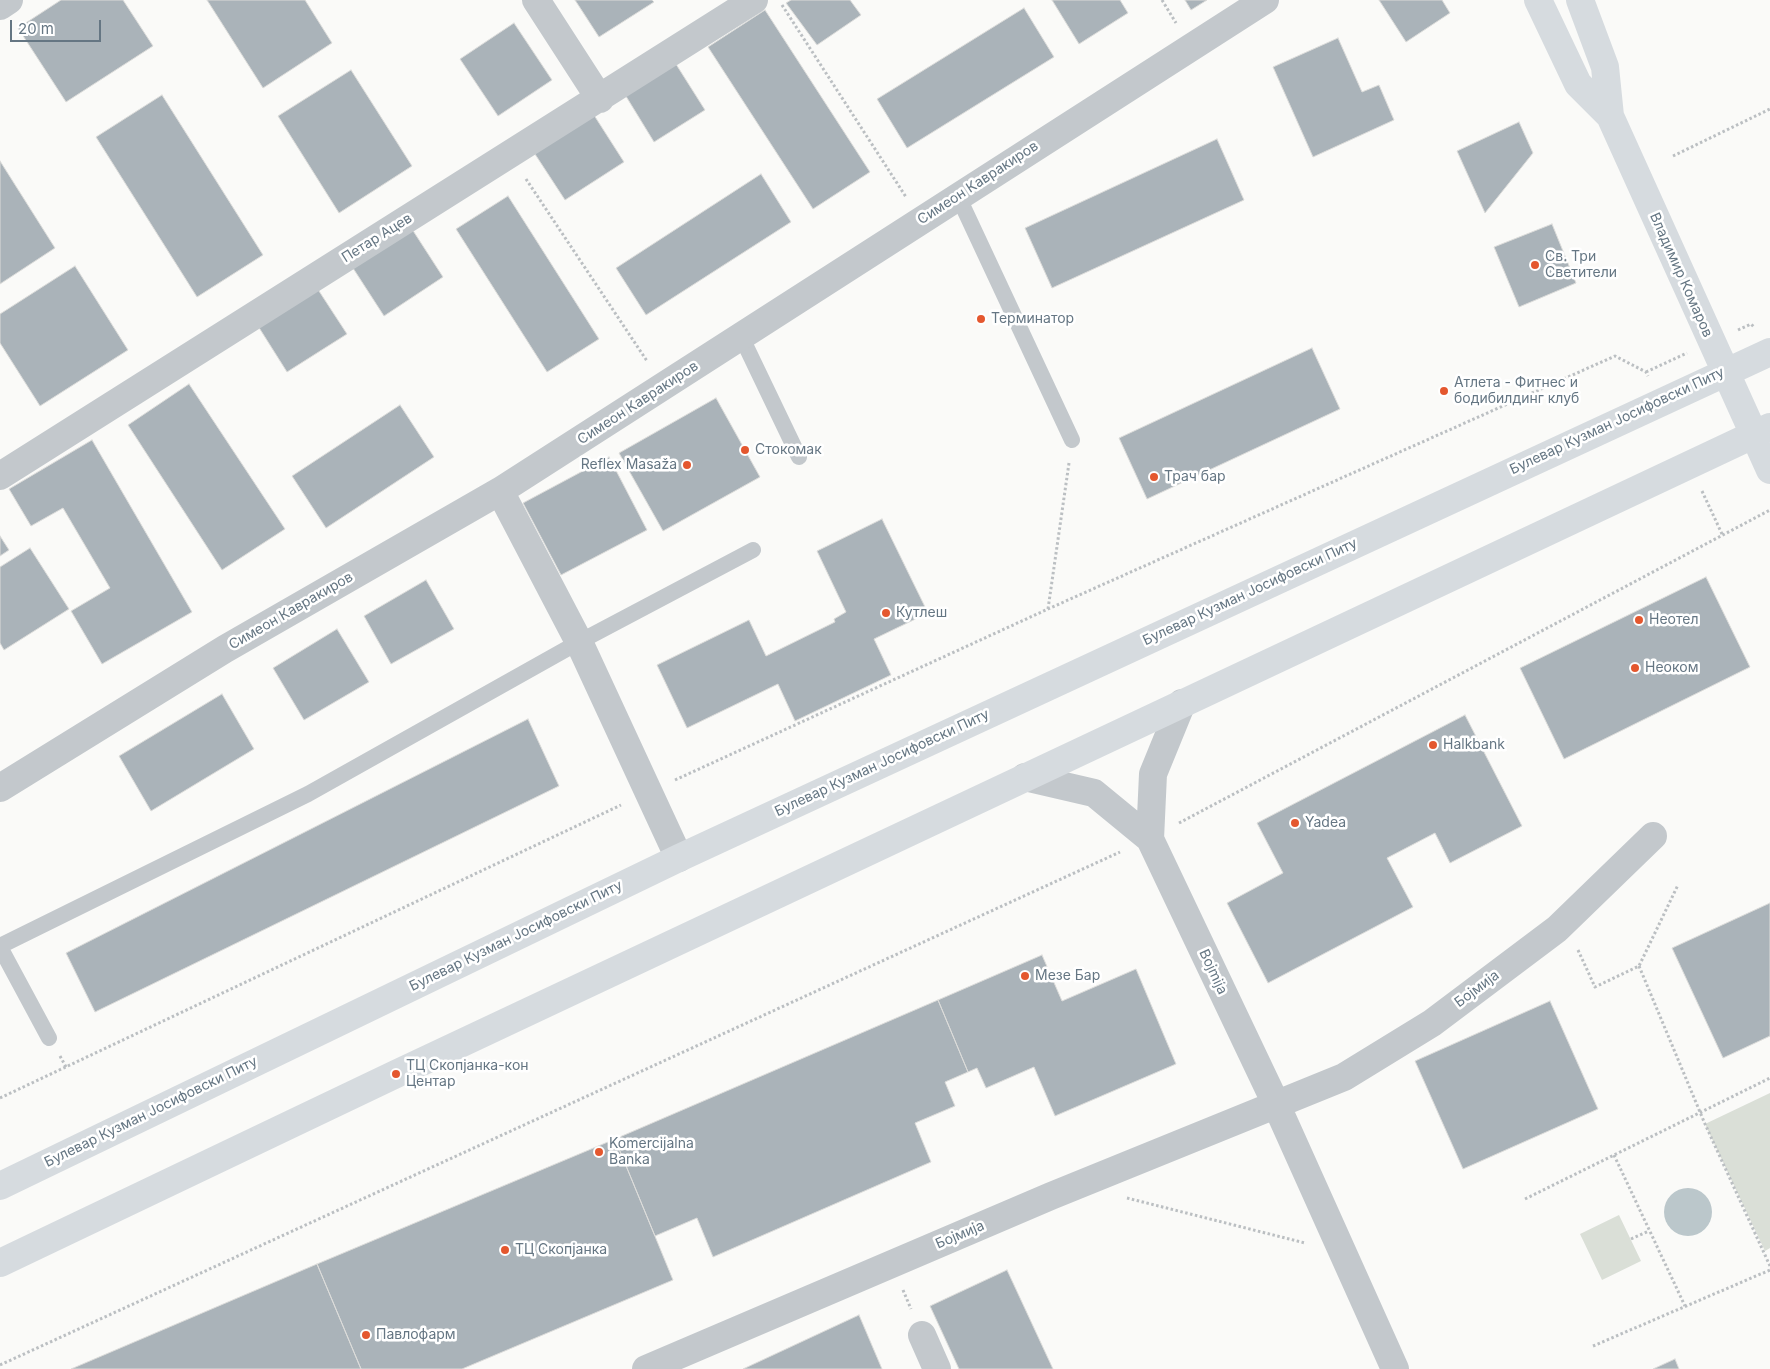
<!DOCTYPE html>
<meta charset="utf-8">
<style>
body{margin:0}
#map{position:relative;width:1770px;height:1369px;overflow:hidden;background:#fafaf8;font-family:Inter,sans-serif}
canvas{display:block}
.scale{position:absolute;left:10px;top:20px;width:91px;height:22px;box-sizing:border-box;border:2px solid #657683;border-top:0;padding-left:6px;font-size:15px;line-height:18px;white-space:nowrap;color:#657683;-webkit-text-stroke:4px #fff;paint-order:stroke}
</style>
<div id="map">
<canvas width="1770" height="1369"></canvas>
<div class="scale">20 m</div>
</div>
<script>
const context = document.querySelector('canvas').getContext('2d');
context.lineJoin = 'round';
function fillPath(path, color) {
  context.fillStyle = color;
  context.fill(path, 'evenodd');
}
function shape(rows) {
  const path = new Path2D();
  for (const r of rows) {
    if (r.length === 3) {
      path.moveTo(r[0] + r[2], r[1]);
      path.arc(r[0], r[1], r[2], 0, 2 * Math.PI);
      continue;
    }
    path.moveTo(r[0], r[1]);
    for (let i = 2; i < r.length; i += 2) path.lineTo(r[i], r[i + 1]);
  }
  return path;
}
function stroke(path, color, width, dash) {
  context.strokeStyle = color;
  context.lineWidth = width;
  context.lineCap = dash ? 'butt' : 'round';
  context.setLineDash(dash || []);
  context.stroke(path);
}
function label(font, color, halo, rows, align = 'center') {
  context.font = font + ' Inter,sans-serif';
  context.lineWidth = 5;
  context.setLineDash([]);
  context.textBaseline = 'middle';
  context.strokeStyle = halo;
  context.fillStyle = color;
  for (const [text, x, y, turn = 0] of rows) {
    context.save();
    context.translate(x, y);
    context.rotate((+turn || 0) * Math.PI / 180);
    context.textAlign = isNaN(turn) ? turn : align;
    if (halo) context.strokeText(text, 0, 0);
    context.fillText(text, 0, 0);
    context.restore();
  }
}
fillPath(shape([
 [1770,1093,1770,1248,1765,1251,1705,1124],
 [1619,1215,1641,1261,1602,1280,1580,1234]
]), '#dadfd7');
fillPath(shape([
 [1688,1212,24]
]), '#bbc7cb');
const building = shape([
 [61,0,123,0,153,46,66,102,18,28,61,0],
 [207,0,305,0,332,43,263,88,207,0],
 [575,0,652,0,654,2,599,37,575,0],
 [791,0,850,0,861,15,817,45,786,3,791,0],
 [1052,0,1120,0,1128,13,1079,44,1052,0],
 [1185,0,1207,0,1191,10,1185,0],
 [1379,0,1442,0,1450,13,1406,42,1379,0],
 [1024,8,1054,57,907,148,877,99,1024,8],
 [765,10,870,172,813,209,708,47,765,10],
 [514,23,552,80,498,116,460,59,514,23],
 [1338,38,1362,92,1379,85,1394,120,1313,157,1273,67,1338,38],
 [674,61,705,110,654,142,624,93,674,61],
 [351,70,412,166,339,213,278,116,351,70],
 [162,95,263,255,197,297,96,137,162,95],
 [592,112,624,162,565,200,533,151,592,112],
 [1519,122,1533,153,1485,213,1457,151,1519,122],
 [1217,139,1244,200,1052,288,1025,228,1217,139],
 [0,161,55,248,0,284,0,161],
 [761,174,791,222,646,315,616,268,761,174],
 [508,196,599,339,547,372,456,229,508,196],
 [1552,224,1576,283,1519,307,1494,247,1552,224],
 [410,226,443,277,384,316,351,265,410,226],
 [75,266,128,350,40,406,0,343,0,314,75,266],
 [317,288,347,334,287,372,258,326,317,288],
 [1312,348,1340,409,1147,499,1119,438,1312,348],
 [189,384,285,529,222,570,128,425,189,384],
 [716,398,760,477,663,531,619,453,716,398],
 [400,405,434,457,326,528,292,476,400,405],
 [92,440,192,612,102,664,71,611,110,588,63,508,31,526,9,489,92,440],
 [609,457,647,530,561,575,523,503,609,457],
 [882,519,928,613,874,639,891,675,795,721,778,684,687,728,657,665,749,620,766,656,835,622,834,619,846,612,817,551,882,519],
 [0,536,9,550,0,556,0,536],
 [30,548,69,609,4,650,0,643,0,567,30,548],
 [1706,577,1750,667,1564,759,1520,668,1706,577],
 [426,580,454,629,391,664,364,616,426,580],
 [337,629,369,682,304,720,273,668,337,629],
 [222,694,254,749,151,811,119,756,222,694],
 [1465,715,1522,826,1450,863,1435,833,1387,858,1413,907,1268,983,1227,903,1283,873,1257,823,1465,715],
 [528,719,559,786,95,1012,66,953,528,719],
 [1770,903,1770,1036,1723,1058,1672,948,1770,903],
 [1042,955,1062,1001,1136,969,1176,1064,1055,1116,1034,1067,986,1088,977,1068,968,1072,938,1000,1042,955],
 [938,1000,968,1072,945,1082,955,1106,915,1123,931,1162,713,1257,697,1218,655,1236,615,1139,938,1000],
 [1550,1001,1598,1109,1463,1169,1415,1061,1550,1001],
 [615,1139,673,1280,462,1369,361,1369,317,1264,615,1139],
 [317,1264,361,1369,71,1369,317,1264],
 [1007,1270,1053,1369,959,1369,930,1306,1007,1270],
 [859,1315,882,1369,743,1369,859,1315],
 [1675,1359,1679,1369,1653,1369,1675,1359]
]);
fillPath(building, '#aab3b9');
stroke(building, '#dcdcda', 1);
stroke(shape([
 [1162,0,1176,23],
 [782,5,906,197],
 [1673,156,1770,109],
 [526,179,647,361],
 [1738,330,1751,324,1754,327],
 [1646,372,1687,353],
 [1702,491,1722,534],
 [1048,609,1069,463],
 [675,780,1048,609,1615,356,1646,372,1648,376],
 [1179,823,1770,510],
 [1578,950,1595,987,1639,966,1678,885],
 [1639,966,1705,1124,1770,1266],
 [60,1056,66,1067],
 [0,1098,621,805],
 [1614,1155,1685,1306],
 [1127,1198,1305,1243],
 [1525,1199,1770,1078],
 [1631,1239,1649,1231],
 [903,1290,911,1309],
 [1593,1346,1770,1270],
 [0,1365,1120,852]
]), '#bbbfc2', 3, [2.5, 2.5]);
stroke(shape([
 [958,196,1072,440],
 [741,336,799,457],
 [0,946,308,794,579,642,753,550],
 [0,947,49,1038]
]), '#c3c8cc', 16);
stroke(shape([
 [536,0,600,99],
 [0,6,9,0],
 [0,476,754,0],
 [500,491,579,642,679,858],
 [1025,777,1094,793,1150,839,1276,1104,1395,1369],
 [0,788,225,649,500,491,1265,0],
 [1150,839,1153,774,1182,703],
 [922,1335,937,1369],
 [646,1369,1051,1196,1344,1077,1432,1023,1557,929,1653,836]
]), '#c3c8cc', 28);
stroke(shape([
 [1538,0,1578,84,1610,116],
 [1580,0,1605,67,1610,116,1770,470],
 [0,1186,679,858,1770,352],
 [0,1263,396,1074,1770,427]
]), '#d6dbdf', 28);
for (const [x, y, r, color] of [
 [1535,265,5,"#e4572e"],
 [981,319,5,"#e4572e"],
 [1444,391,5,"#e4572e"],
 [745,450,5,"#e4572e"],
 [687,465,5,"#e4572e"],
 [1154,477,5,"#e4572e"],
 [886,613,5,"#e4572e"],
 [1639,620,5,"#e4572e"],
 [1635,668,5,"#e4572e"],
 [1433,745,5,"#e4572e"],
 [1295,823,5,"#e4572e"],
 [1025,976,5,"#e4572e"],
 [396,1074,5,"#e4572e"],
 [599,1152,5,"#e4572e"],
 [505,1250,5,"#e4572e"],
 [366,1335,5,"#e4572e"]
]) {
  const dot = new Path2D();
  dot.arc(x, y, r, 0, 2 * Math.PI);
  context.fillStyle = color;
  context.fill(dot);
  stroke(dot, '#fff', 2);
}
label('14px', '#657683', '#fff', [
 ["Симеон Кавракиров",978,183,-33],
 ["Петар Ацев",377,238,-32],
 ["Владимир Комаров",1681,275,66],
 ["Симеон Кавракиров",638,403,-33],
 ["Булевар Кузман Јосифовски Питу",1617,421,-25],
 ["Булевар Кузман Јосифовски Питу",1250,592,-25],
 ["Симеон Кавракиров",291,611,-30],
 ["Булевар Кузман Јосифовски Питу",882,763,-25],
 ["Булевар Кузман Јосифовски Питу",516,936,-26],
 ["Bojmija",1213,972,65],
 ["Бојмија",1477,989,-37],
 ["Булевар Кузман Јосифовски Питу",151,1112,-26],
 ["Бојмија",960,1235,-23]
]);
label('14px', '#657683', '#fff', [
 ["Св. Три",1545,257],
 ["Светители",1545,273],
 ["Терминатор",991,319],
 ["Атлета - Фитнес и",1454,383],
 ["бодибилдинг клуб",1454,399],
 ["Стокомак",755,450],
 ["Reflex Masaža",677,465,"right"],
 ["Трач бар",1164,477],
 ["Кутлеш",896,613],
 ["Неотел",1649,620],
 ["Неоком",1645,668],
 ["Halkbank",1443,745],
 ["Yadea",1305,823],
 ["Мезе Бар",1035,976],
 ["ТЦ Скопјанка-кон",406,1066],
 ["Центар",406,1082],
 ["Komercijalna",609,1144],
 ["Banka",609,1160],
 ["ТЦ Скопјанка",515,1250],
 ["Павлофарм",376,1335]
], 'left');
</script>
